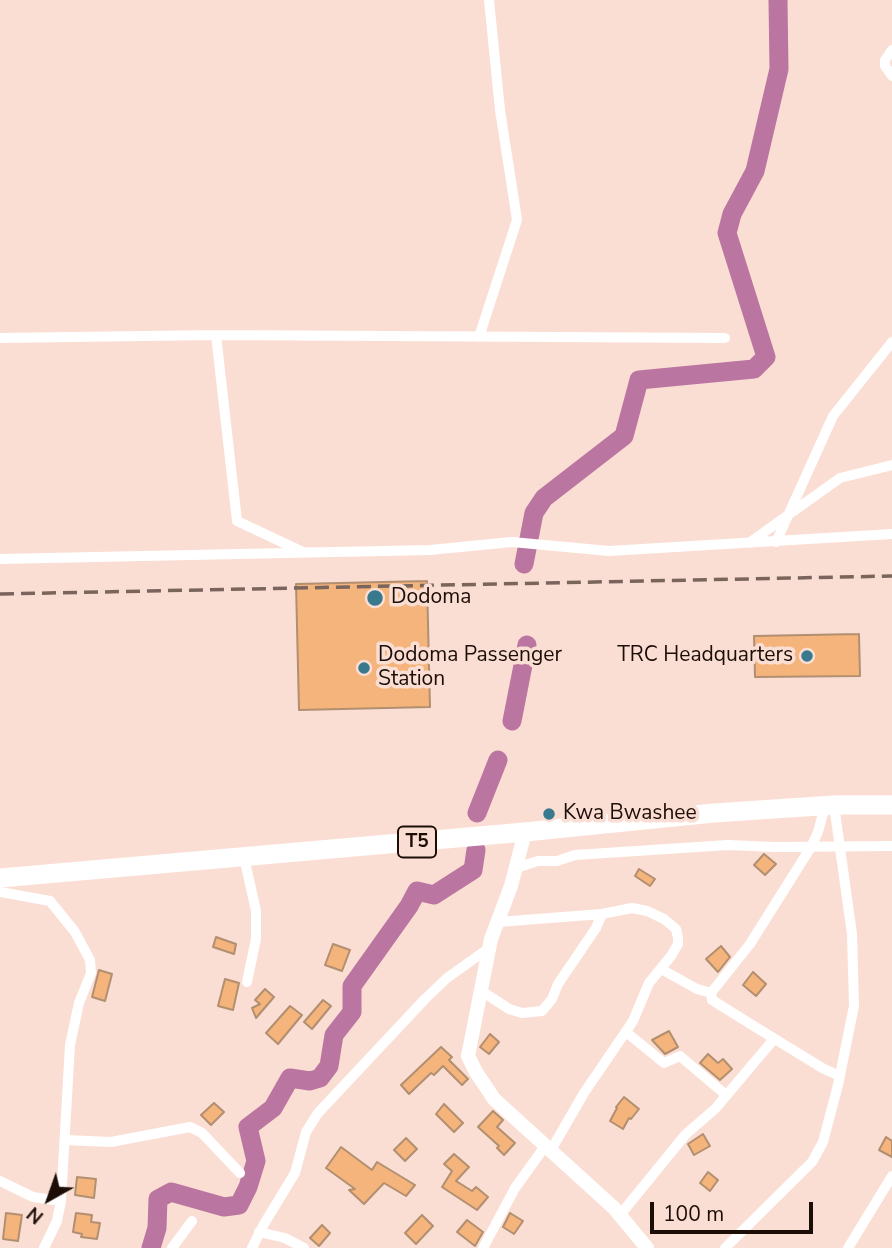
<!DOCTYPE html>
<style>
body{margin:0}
#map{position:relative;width:892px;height:1248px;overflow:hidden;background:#fbded3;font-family:"Nunito Sans",sans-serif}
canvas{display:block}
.north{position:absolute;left:14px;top:1164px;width:70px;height:70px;-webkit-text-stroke:5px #fbded3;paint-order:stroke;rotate:220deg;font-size:19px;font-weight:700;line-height:28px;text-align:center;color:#1c0d07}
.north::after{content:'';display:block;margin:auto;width:24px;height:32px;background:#1c0d07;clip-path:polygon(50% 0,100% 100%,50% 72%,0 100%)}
.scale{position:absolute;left:650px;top:1202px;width:163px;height:32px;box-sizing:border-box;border:4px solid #1c0d07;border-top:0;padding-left:9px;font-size:21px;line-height:24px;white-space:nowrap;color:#1c0d07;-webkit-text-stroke:5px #fbded3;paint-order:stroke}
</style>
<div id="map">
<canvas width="892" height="1248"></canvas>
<div class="north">N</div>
<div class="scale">100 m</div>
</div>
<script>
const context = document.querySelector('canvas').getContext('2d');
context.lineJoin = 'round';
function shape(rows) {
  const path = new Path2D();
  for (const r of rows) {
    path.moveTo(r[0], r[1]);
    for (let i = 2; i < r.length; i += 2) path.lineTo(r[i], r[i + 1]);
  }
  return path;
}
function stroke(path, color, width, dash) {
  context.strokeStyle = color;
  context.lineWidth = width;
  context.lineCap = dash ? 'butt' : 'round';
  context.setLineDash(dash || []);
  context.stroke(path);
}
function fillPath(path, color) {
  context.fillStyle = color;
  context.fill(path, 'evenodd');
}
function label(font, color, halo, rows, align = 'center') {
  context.font = font + ' "Nunito Sans",sans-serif';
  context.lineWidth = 7;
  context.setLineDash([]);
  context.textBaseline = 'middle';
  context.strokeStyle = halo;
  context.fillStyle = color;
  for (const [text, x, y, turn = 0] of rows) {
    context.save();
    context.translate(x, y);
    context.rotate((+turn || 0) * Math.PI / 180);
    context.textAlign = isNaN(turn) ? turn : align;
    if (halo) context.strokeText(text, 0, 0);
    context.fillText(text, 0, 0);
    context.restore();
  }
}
stroke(shape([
 [524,564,534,513,544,498,624,436,639,380,754,369,766,357,727,233,732,214,755,171,779,69,778,0],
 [512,721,527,645],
 [477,813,498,760],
 [151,1248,157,1228,158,1199,171,1192,224,1207,239,1205,248,1187,256,1161,248,1127,273,1108,290,1078,310,1081,320,1078,329,1066,334,1035,352,1012,352,986,409,906,417,891,434,895,473,870,476,850]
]), '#bb75a1', 19);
const building = shape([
 [427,581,430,707,299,710,296,584,427,581],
 [859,634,860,676,755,677,754,636,859,634],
 [764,854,776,864,765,875,754,865,764,854],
 [639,869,655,879,650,886,635,876,639,869],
 [216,937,236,944,234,954,213,947,216,937],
 [333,944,350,950,342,971,325,965,333,944],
 [721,946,730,957,718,972,706,959,721,946],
 [99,970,112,974,105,1001,92,997,99,970],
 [753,972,766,984,756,996,743,985,753,972],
 [225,979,239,983,233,1010,218,1006,225,979],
 [265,989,274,997,256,1018,252,1008,260,1004,255,1000,265,989],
 [323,1000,331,1006,312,1029,304,1022,323,1000],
 [290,1006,302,1015,278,1044,266,1033,290,1006],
 [669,1031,678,1047,665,1054,652,1040,669,1031],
 [490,1034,499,1042,489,1054,480,1047,490,1034],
 [441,1047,452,1057,449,1060,468,1079,462,1085,443,1066,434,1075,431,1073,409,1094,401,1085,441,1047],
 [708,1054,718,1063,723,1059,732,1069,720,1080,700,1063,708,1054],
 [624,1097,639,1109,631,1119,629,1118,623,1129,610,1121,617,1108,616,1107,624,1097],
 [214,1103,224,1112,211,1125,201,1115,214,1103],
 [444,1104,463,1123,454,1132,436,1114,444,1104],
 [493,1111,503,1120,497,1127,515,1143,504,1155,497,1148,499,1146,478,1127,493,1111],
 [703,1134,710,1146,694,1155,688,1144,703,1134],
 [886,1137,892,1141,892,1157,879,1150,886,1137],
 [406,1138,417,1149,405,1161,394,1150,406,1138],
 [341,1147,372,1170,377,1162,415,1185,406,1196,384,1183,364,1204,349,1190,355,1189,326,1168,341,1147],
 [454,1154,469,1167,456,1181,472,1191,476,1187,488,1197,477,1210,442,1187,452,1171,444,1164,454,1154],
 [708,1172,718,1180,710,1191,700,1183,708,1172],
 [77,1177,96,1179,94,1198,75,1195,77,1177],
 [6,1213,22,1215,18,1241,3,1239,6,1213],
 [76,1213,92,1215,91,1222,100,1223,97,1239,81,1237,82,1234,73,1232,76,1213],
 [510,1213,523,1221,514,1234,503,1227,510,1213],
 [422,1215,433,1226,416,1244,405,1233,422,1215],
 [467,1220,483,1232,475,1246,457,1232,467,1220],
 [322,1225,330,1233,319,1246,310,1238,322,1225]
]);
fillPath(building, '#f4b47b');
stroke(building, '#b28f71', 2);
stroke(shape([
 [892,50,885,60,885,66,892,76],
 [216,335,237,521,303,552],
 [479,337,517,220,500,110,489,0],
 [0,338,216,335,725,338],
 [776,542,833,416,892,342],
 [749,543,840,478,892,465],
 [0,559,430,550,512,542,609,551,892,534],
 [825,806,818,832,811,847,750,944,711,993,712,1000,757,1028,824,1069,840,1076],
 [244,857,256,911,256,939,247,982],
 [516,868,538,861,557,861,575,855,728,845,775,847,892,846],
 [0,892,50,901,75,932,90,960,91,973,79,1003,70,1045,61,1201,57,1221,44,1248],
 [498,922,602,914,632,908,647,911,664,919,676,929,678,938,678,944,671,956,649,983,633,1021,584,1093,551,1150],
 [661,969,697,989,711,993],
 [480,990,509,1009,522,1013,542,1011,552,999,558,984,596,928,602,914],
 [626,1032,664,1063,680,1056,726,1095],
 [65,1140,111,1142,190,1127,202,1133,240,1173],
 [0,1181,33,1197,61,1201],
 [620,1215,686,1134,715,1109,774,1039],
 [259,1232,285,1238,304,1248],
 [172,1248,192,1221],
 [252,1248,264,1224,295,1173,306,1132,318,1113,425,999,447,978,489,948],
 [483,1248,515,1188,546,1145],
 [725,1248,812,1162,823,1142,838,1085,854,1006,852,934,834,805],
 [848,1248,892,1176]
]), '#fff', 10);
stroke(shape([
 [525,832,511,886,491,939,468,1056,476,1072,494,1099,614,1208,647,1248]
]), '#fff', 14);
stroke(shape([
 [0,878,525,832,714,813,834,805,892,805]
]), '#fff', 19);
stroke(shape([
 [0,594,892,576]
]), '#7a655d', 3.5, [14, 7]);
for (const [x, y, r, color] of [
 [375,598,9,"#39798d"],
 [807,656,7,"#39798d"],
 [364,668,7,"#39798d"],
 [549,814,7,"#39798d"]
]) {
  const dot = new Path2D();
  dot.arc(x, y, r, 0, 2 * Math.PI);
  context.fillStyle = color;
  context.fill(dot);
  stroke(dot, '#fbded3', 2.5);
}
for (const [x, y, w] of [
 [417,842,38]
]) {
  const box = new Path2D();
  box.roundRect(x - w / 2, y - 15.5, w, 31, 5);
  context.fillStyle = '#fbded3';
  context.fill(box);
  stroke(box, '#1c0d07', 2);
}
label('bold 19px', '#1c0d07', null, [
 ["T5",417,842]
]);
label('21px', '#1c0d07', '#fbded3', [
 ["Dodoma",391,598],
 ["Dodoma Passenger",378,656],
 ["Station",378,680],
 ["TRC Headquarters",793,656,"right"],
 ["Kwa Bwashee",563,814]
], 'left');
</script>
